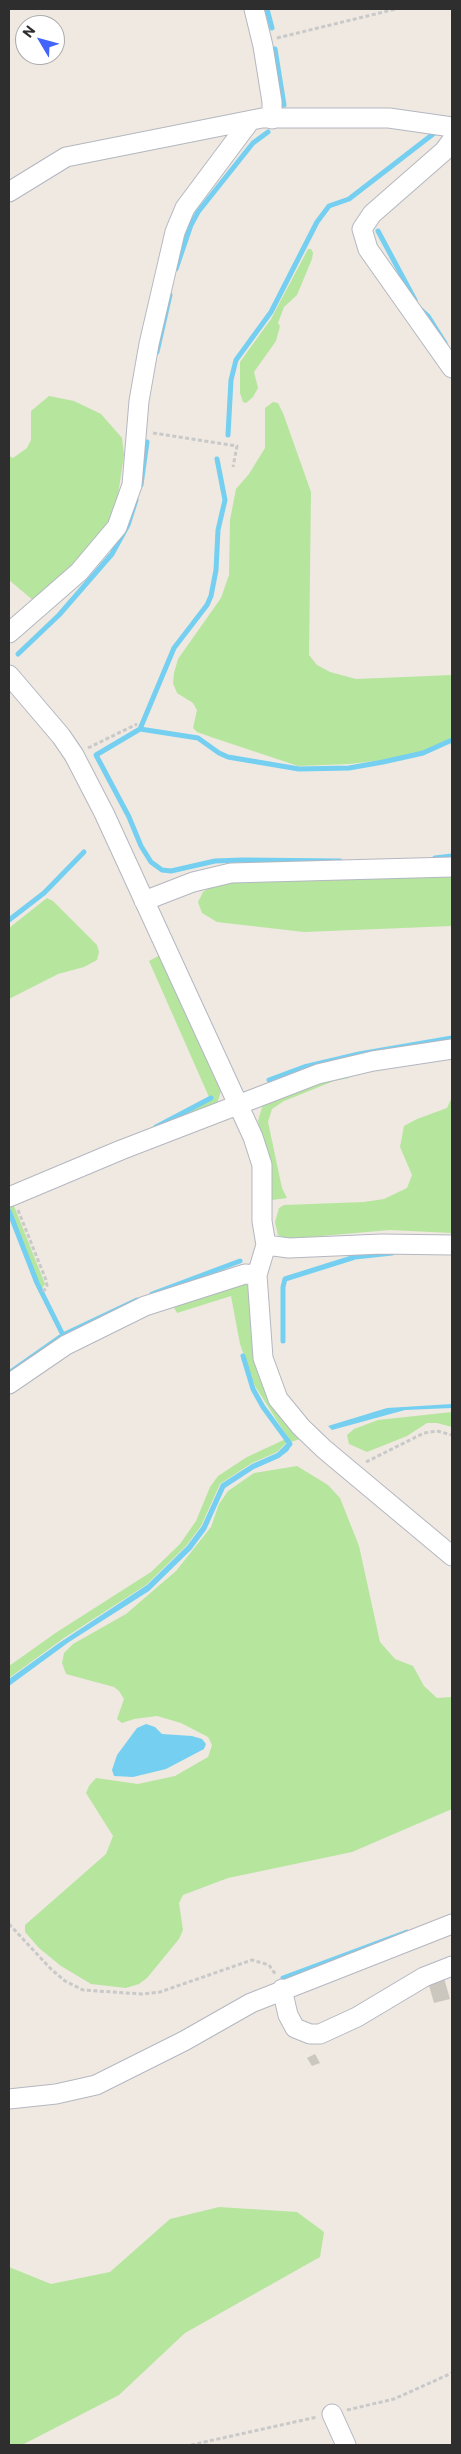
<!DOCTYPE html>
<style>
body{margin:0}
#map{position:relative;width:461px;height:2454px;overflow:hidden;background:#efe9e1;font-family:Commissioner,sans-serif}
canvas{display:block}
.frame{position:absolute;inset:0;border:10px solid #2e2e2e;pointer-events:none}
.north{position:absolute;left:15px;top:15px;width:50px;height:50px;box-sizing:border-box;background:#fff;border:1px solid #ababab;border-radius:50%;rotate:307deg;font-size:14px;font-weight:700;line-height:20px;text-align:center;color:#2e2e2e}
.north::after{content:'';display:block;margin:auto;width:18px;height:22px;background:#4264fb;clip-path:polygon(50% 0,100% 100%,50% 72%,0 100%)}
</style>
<div id="map">
<canvas width="461" height="2454"></canvas>
<div class="frame"></div>
<div class="north">N</div>
</div>
<script>
const context = document.querySelector('canvas').getContext('2d');
context.lineJoin = 'round';
function fillPath(path, color) {
  context.fillStyle = color;
  context.fill(path, 'evenodd');
}
function shape(rows) {
  const path = new Path2D();
  for (const r of rows) {
    path.moveTo(r[0], r[1]);
    for (let i = 2; i < r.length; i += 2) path.lineTo(r[i], r[i + 1]);
  }
  return path;
}
function stroke(path, color, width, dash) {
  context.strokeStyle = color;
  context.lineWidth = width;
  context.lineCap = dash ? 'butt' : 'round';
  context.setLineDash(dash || []);
  context.stroke(path);
}
fillPath(shape([
 [308,249,311,249,313,253,312,259,297,295,284,307,278,323,280,326,276,341,254,372,258,388,253,397,246,403,243,402,240,393,240,362,271,319],
 [49,396,74,401,101,414,122,438,124,455,118,495,109,521,47,595,34,601,9,580,9,456,13,458,27,448,31,440,31,411],
 [273,402,278,403,283,413,311,492,309,655,317,665,330,672,356,679,452,675,452,737,441,744,423,751,383,760,349,764,298,766,211,737,197,732,193,728,197,710,193,703,177,693,173,683,174,673,178,659,221,598,229,575,230,520,236,489,249,474,265,448,265,408],
 [452,877,452,926,304,932,217,922,202,913,198,902,203,892,214,885,241,880],
 [47,898,53,901,97,945,99,952,97,960,84,967,58,974,9,999,9,928],
 [160,955,221,1091,216,1107,12,1186,150,1128,209,1097,149,961],
 [347,1071,349,1078,334,1081,284,1101,272,1109,268,1122,282,1188,287,1198,272,1200,268,1156,258,1121,263,1104],
 [452,1097,452,1233,390,1230,287,1239,278,1235,275,1222,279,1208,284,1205,364,1202,384,1199,407,1188,412,1175,400,1147,404,1126,417,1119,447,1108],
 [9,1202,14,1206,45,1284,39,1293,9,1216],
 [243,1281,251,1289,252,1349,259,1377,274,1407,300,1439,291,1442,289,1440,277,1452,252,1463,220,1484,201,1526,186,1546,146,1585,64,1638,9,1678,9,1666,57,1632,151,1572,180,1544,196,1521,210,1487,218,1476,247,1457,288,1438,255,1386,240,1344,231,1296,177,1313,171,1302],
 [452,1412,452,1427,437,1423,427,1423,407,1436,367,1452,349,1444,347,1435,354,1429,378,1420],
 [297,1466,328,1485,340,1498,359,1546,380,1642,395,1659,413,1666,424,1686,437,1698,452,1697,452,1809,352,1852,228,1878,183,1895,179,1903,183,1930,179,1939,147,1978,139,1984,126,1988,91,1984,61,1966,39,1948,25,1932,25,1925,106,1854,113,1836,86,1793,89,1786,96,1778,138,1784,175,1776,208,1757,212,1745,208,1737,181,1723,157,1716,134,1719,122,1723,117,1719,124,1699,119,1691,114,1687,66,1674,62,1663,64,1653,73,1644,126,1614,176,1571,211,1527,219,1504,228,1491,254,1473],
 [219,2207,297,2212,324,2232,320,2257,185,2333,119,2395,22,2445,9,2445,9,2267,51,2284,110,2272,170,2219]
]), '#b6e59e');
fillPath(shape([
 [452,1404,452,1408,405,1410,332,1430,328,1426,387,1408],
 [289,1441,292,1444,288,1451,279,1458,254,1469,225,1488,206,1530,191,1550,149,1591,69,1642,9,1686,9,1679,59,1643,147,1585,187,1546,202,1526,221,1484,252,1464,277,1453],
 [146,1724,155,1727,162,1734,192,1736,202,1739,206,1744,204,1749,166,1769,133,1777,114,1776,112,1770,117,1755,137,1728]
]), '#75cff0');
stroke(shape([
 [267,9,272,28],
 [275,49,284,105],
 [378,231,415,300],
 [176,269,191,225,198,212,253,143,268,132],
 [419,308,428,316,445,343],
 [157,352,170,295],
 [228,435,231,380,236,360,271,312,317,222,329,206,349,199,437,131],
 [217,459,225,500,218,530,216,570,211,596,207,605,174,648,140,729,96,755,129,817,141,846,151,862,162,870,171,871,215,861,242,860,340,861],
 [141,485,147,442],
 [18,654,59,615,112,554,128,525,136,500],
 [140,729,198,738,219,753,228,757,299,769,349,768,383,762,423,753,452,740],
 [435,858,452,856],
 [9,920,44,893,84,852],
 [269,1080,304,1067,359,1054,452,1038],
 [156,1127,211,1098],
 [9,1211,37,1283,63,1335],
 [152,1294,240,1261],
 [283,1341,283,1287,285,1279,355,1257,392,1253],
 [243,1356,253,1389,263,1407,290,1444,287,1447],
 [9,1373,63,1335,137,1300],
 [283,1978,407,1932]
]), '#75cff0', 5);
fillPath(shape([
 [444,1978,450,1999,434,2003,428,1982],
 [315,2054,320,2063,312,2066,307,2058]
]), '#cbc7bf');
const minor = shape([
 [254,9,263,46,272,102,272,119],
 [452,140,444,151,372,214,362,229,368,249,452,368],
 [9,192,66,157,262,118,389,118,452,127],
 [9,633,79,572,117,527,132,485,139,401,149,344,175,232,185,208,250,121],
 [9,675,61,736,74,755,104,813,253,1137,262,1165,262,1221,266,1245,257,1275,263,1358,278,1399,301,1427,324,1449,452,1556],
 [144,901,193,882,231,873,452,867],
 [9,1197,121,1150,318,1074,373,1061,452,1049],
 [266,1245,289,1248,382,1244,452,1245],
 [9,1384,66,1345,145,1306,245,1274,257,1275],
 [282,1989,288,2015,295,2028,310,2034,320,2034,357,2017,424,1977,452,1966],
 [9,2099,56,2094,96,2085,184,2041,251,2003,452,1924],
 [332,2414,346,2445]
]);
stroke(minor, '#b4b7c1', 21);
stroke(shape([
 [277,38,396,9],
 [153,433,237,446,233,467],
 [88,748,137,724],
 [18,1210,46,1280,47,1286,43,1292],
 [366,1462,424,1433,437,1431,452,1435],
 [9,1924,51,1969,65,1981,83,1990,142,1994,160,1992,252,1960,269,1965,276,1975],
 [347,2410,394,2399,452,2373],
 [191,2445,317,2417]
]), '#c9c9c9', 3, [4, 2.5]);
stroke(minor, '#fff', 19);
</script>
